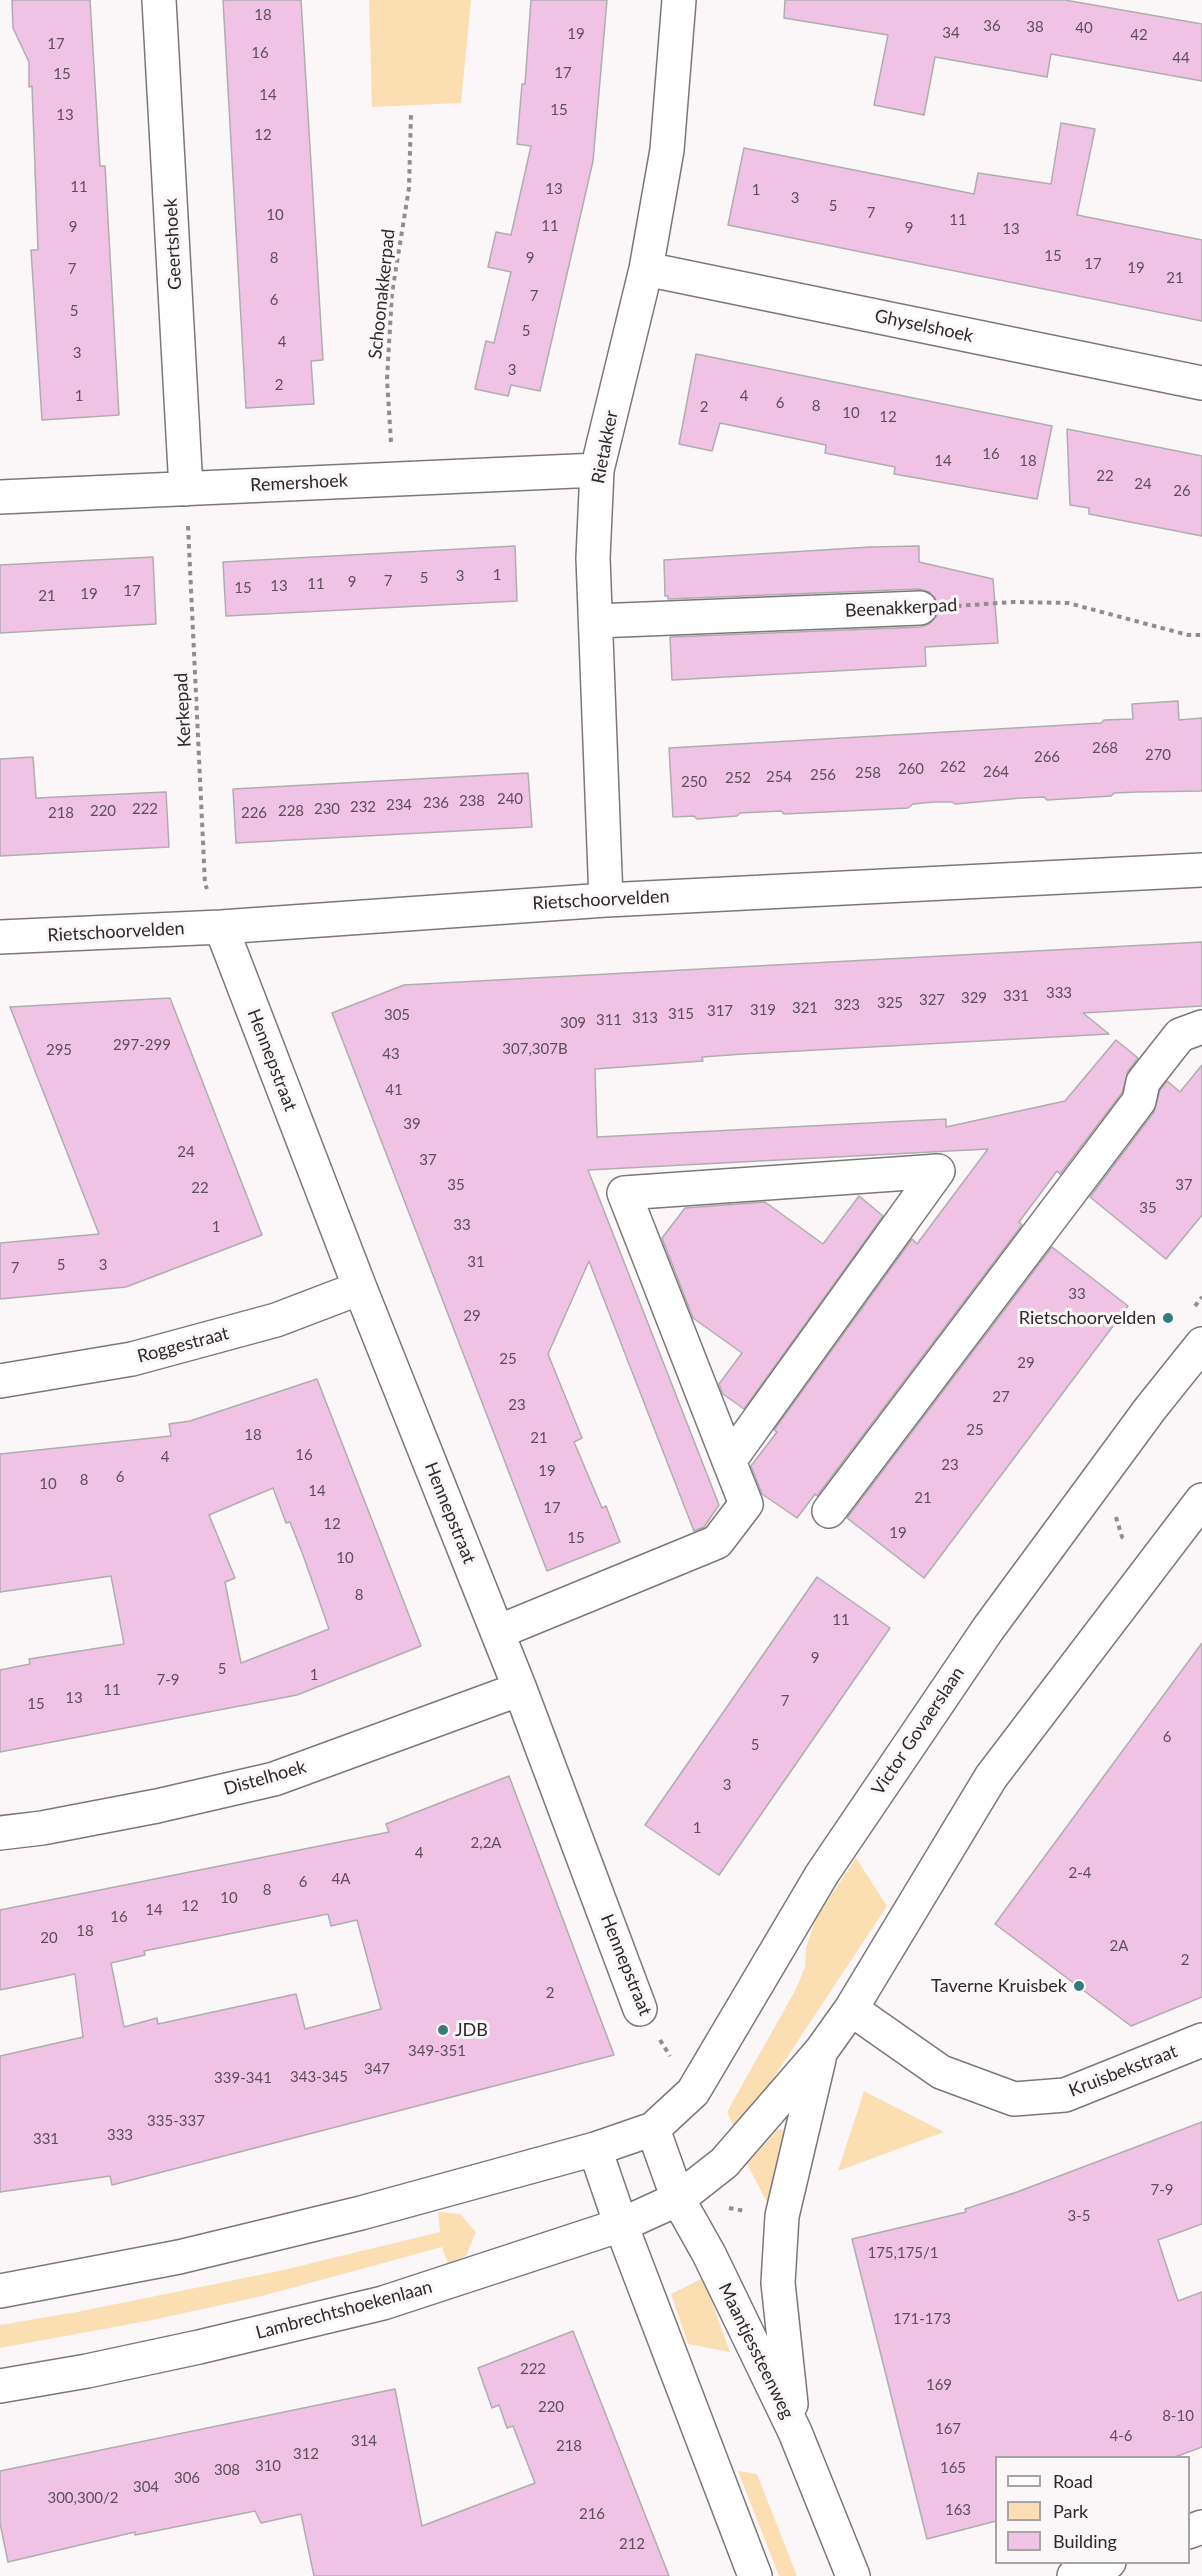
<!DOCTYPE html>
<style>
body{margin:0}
#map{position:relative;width:1202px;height:2576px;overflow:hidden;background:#fbf6f7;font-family:Lato,sans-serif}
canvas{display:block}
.legend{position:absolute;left:995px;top:2456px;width:195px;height:108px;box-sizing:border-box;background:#fbf6f7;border:2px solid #a8a4a5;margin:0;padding:8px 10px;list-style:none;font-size:18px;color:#2c2a2a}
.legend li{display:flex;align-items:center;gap:12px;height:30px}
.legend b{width:30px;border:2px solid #a8a4a5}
</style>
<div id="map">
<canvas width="1202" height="2576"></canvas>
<ul class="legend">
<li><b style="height:8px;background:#fff"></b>Road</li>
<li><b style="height:16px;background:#fbdfb3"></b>Park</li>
<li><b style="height:16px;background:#f0c3e5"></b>Building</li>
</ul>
</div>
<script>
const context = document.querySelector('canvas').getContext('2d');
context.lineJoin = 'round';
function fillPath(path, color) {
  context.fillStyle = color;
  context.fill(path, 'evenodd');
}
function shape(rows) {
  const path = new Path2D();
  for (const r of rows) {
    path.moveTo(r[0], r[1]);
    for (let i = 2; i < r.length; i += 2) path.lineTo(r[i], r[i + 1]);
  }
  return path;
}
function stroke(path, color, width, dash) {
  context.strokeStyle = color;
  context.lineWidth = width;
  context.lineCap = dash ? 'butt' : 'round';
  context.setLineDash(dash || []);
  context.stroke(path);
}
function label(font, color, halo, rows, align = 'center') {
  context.font = font + ' Lato,sans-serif';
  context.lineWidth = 6;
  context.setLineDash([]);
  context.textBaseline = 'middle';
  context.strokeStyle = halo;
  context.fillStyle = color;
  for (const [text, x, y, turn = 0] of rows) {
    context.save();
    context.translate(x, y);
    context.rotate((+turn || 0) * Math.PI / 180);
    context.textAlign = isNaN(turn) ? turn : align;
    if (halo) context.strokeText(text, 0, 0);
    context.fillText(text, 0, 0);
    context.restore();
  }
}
fillPath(shape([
 [369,0,471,0,461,103,372,107],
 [856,1858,887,1906,737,2133,727,2112,796,1989,805,1967,806,1948,816,1918],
 [864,2091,944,2132,838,2171],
 [778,2129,783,2130,786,2136,769,2206,747,2164],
 [438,2212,460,2214,476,2232,466,2256,448,2264,442,2247,262,2296,152,2320,0,2348,0,2325,77,2312,279,2271,440,2232],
 [703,2278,730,2352,688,2344,671,2294],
 [738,2471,757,2474,797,2576,779,2576]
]), '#fbdfb3');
const building = shape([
 [12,0,90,0,100,166,105,166,119,415,42,420,31,250,38,250,32,86,29,87,29,62,13,28,12,0],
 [223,0,301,0,323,360,311,361,314,404,246,408,223,0],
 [531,0,607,0,593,161,540,391,511,385,508,396,475,389,486,341,494,343,511,272,488,267,496,232,511,235,531,146,517,144,522,84,525,84,531,0],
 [785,0,1065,0,1202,24,1202,81,1051,54,1047,77,935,57,924,115,874,105,888,35,784,18,785,0],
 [1061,123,1095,129,1077,215,1202,240,1202,321,728,225,744,148,974,194,978,173,1051,184,1061,123],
 [696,354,1052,426,1037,499,894,474,895,467,825,453,826,445,720,423,712,451,679,444,696,354],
 [1067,429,1202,456,1202,536,1089,514,1089,508,1070,505,1067,429],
 [515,546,517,601,226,616,223,562,515,546],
 [919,546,919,562,993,579,998,643,925,647,926,666,672,680,670,637,921,627,929,624,936,617,939,607,935,598,929,592,919,589,668,599,668,596,665,596,664,560,870,547,919,546],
 [153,557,156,624,0,633,0,565,153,557],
 [1178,701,1179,720,1202,718,1202,791,1137,792,1114,793,1111,796,1047,800,1044,797,1021,798,955,804,952,802,934,802,913,804,908,808,784,814,781,811,740,813,737,816,697,819,694,816,673,817,669,748,1101,723,1104,720,1133,719,1132,704,1178,701],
 [33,757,36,798,166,792,169,847,0,856,0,759,33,757],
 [528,773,532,827,236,843,233,789,528,773],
 [1202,942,1202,1006,1083,1013,1109,1034,743,1054,702,1057,703,1061,595,1069,597,1137,946,1119,946,1127,1065,1101,1116,1040,1138,1058,1128,1071,1122,1093,1060,1174,1057,1171,1019,1222,1022,1225,817,1496,815,1494,797,1518,762,1494,751,1466,777,1432,774,1430,912,1239,917,1244,988,1149,588,1170,719,1505,704,1527,694,1531,589,1261,548,1354,582,1438,574,1442,602,1508,606,1506,620,1542,547,1571,332,1013,404,985,1202,942],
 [170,998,262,1235,126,1287,0,1299,0,1243,99,1234,10,1007,170,998],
 [1202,1065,1202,1215,1166,1259,1090,1197,1154,1112,1160,1090,1167,1081,1180,1092,1202,1065],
 [859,1196,883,1216,744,1409,723,1394,719,1384,742,1353,693,1318,662,1238,685,1208,765,1202,823,1244,859,1196],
 [1052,1247,1128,1306,924,1578,847,1518,1052,1247],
 [317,1379,421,1646,297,1695,0,1752,0,1670,30,1664,29,1659,124,1644,111,1576,0,1592,0,1454,171,1436,169,1424,190,1421,317,1379],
 [273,1488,286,1523,290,1522,303,1555,329,1629,241,1663,225,1582,235,1578,209,1515,273,1488],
 [817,1577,890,1628,719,1875,645,1825,817,1577],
 [1202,1643,1202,1997,1131,2026,995,1924,1202,1643],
 [509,1776,614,2055,112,2185,110,2176,0,2192,0,2056,83,2037,75,1974,0,1990,0,1910,389,1832,386,1824,509,1776],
 [328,1914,331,1926,357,1920,381,2009,305,2029,296,1994,158,2024,157,2018,124,2027,111,1963,145,1955,144,1951,328,1914],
 [1202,2122,1202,2224,1158,2240,1178,2301,1202,2292,1202,2447,1175,2457,996,2457,996,2521,927,2539,852,2239,966,2212,965,2209,1017,2192,1202,2122],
 [573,2331,669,2576,314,2576,301,2514,261,2523,255,2511,135,2535,135,2532,8,2562,0,2523,0,2471,395,2389,422,2526,535,2483,513,2426,507,2428,499,2405,492,2408,478,2368,573,2331]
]);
fillPath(building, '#f0c3e5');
stroke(building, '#b0adaf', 1.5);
const minor = shape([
 [159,0,186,489],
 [646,269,1202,383],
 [0,497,597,470],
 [596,621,920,608],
 [606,900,593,558,597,470,646,269,667,150,679,0],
 [221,927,360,1288,520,1689,640,2009],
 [0,937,221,927,606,900,1202,870],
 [0,1381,132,1359,276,1320,360,1288],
 [829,1511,1139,1101,1143,1082,1180,1035,1202,1027],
 [498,1632,717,1542,746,1504,729,1461,624,1193,938,1171,729,1461],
 [0,1833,42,1828,157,1806,274,1779,520,1689],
 [851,2009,941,2072,1014,2099,1065,2095,1202,2040],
 [653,2129,678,2199,709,2254,795,2432,853,2576],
 [595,2149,621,2225,755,2576],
 [0,2291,179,2257,361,2213,595,2149,653,2129,693,2092,822,1874,988,1629,1150,1409,1202,1344],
 [0,2386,87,2371,199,2347,383,2303,621,2225,678,2199,724,2163,821,2051,851,2009,991,1777,1202,1500],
 [791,2404,778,2283,782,2216,819,2059],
 [1188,2532,1202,2527],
 [1074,2576,1109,2562]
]);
stroke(minor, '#7c7878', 36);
stroke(shape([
 [391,442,387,379,392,293,409,188,411,114],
 [188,526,205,884,207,889],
 [957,606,1013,602,1068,603,1188,635,1202,635],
 [1195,1306,1202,1297],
 [1116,1517,1122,1537,1125,1539],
 [660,2040,670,2056],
 [729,2208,745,2211]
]), '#918d8e', 4, [4.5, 4.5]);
stroke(minor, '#fff', 33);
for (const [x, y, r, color] of [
 [1168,1318,6,"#337c7d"],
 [1079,1986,6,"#337c7d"],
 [443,2030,6,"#337c7d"]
]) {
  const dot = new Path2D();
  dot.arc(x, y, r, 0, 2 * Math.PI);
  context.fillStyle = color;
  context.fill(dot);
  stroke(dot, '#fbf6f7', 2);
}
label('15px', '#5d5059', null, [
 ["18",263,15],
 ["36",992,26],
 ["38",1035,27],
 ["40",1084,28],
 ["34",951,33],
 ["19",576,34],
 ["42",1139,35],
 ["17",56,44],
 ["16",260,53],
 ["44",1181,58],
 ["17",563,73],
 ["15",62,74],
 ["14",268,95],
 ["15",559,110],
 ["13",65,115],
 ["12",263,135],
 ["11",79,187],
 ["13",554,189],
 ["1",756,190],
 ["3",795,198],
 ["5",833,206],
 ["7",871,213],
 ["10",275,215],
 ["11",958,220],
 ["11",550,226],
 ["9",73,227],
 ["9",909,228],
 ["13",1011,229],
 ["15",1053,256],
 ["8",274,258],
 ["9",530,258],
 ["17",1093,264],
 ["19",1136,268],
 ["7",72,269],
 ["21",1175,278],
 ["7",534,296],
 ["6",274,300],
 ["5",74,311],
 ["5",526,331],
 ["4",282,342],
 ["3",77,353],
 ["3",512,370],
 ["2",279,385],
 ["1",79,396],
 ["4",744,396],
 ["6",780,403],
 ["8",816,406],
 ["2",704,407],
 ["10",851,413],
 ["12",888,417],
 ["16",991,454],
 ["14",943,461],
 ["18",1028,461],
 ["22",1105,476],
 ["24",1143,484],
 ["26",1182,491],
 ["1",497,575],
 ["3",460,576],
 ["5",424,578],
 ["7",388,581],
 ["9",352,582],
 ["11",316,584],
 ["13",279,586],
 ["15",243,588],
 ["17",132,591],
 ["19",89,594],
 ["21",47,596],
 ["268",1105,748],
 ["270",1158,755],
 ["266",1047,757],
 ["262",953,767],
 ["260",911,769],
 ["264",996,772],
 ["258",868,773],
 ["256",823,775],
 ["254",779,777],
 ["252",738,778],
 ["250",694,782],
 ["240",510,799],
 ["238",472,801],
 ["236",436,803],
 ["234",399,805],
 ["232",363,807],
 ["222",145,809],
 ["230",327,809],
 ["220",103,811],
 ["228",291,811],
 ["218",61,813],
 ["226",254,813],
 ["333",1059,993],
 ["331",1016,996],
 ["329",974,998],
 ["327",932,1000],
 ["325",890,1003],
 ["323",847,1005],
 ["321",805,1008],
 ["319",763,1010],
 ["317",720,1011],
 ["315",681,1014],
 ["305",397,1015],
 ["313",645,1018],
 ["311",609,1020],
 ["309",573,1023],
 ["297-299",142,1045],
 ["307,307B",535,1049],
 ["295",59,1050],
 ["43",391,1054],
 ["41",394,1090],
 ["39",412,1124],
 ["24",186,1152],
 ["37",428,1160],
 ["35",456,1185],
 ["37",1184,1185],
 ["22",200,1188],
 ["35",1148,1208],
 ["33",462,1225],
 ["1",216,1227],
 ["31",476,1262],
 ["5",61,1265],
 ["3",103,1265],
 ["7",15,1268],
 ["33",1077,1294],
 ["29",472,1316],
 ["25",508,1359],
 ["29",1026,1363],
 ["27",1001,1397],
 ["23",517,1405],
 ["25",975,1430],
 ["18",253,1435],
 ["21",539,1438],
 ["16",304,1455],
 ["4",165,1457],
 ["23",950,1465],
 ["19",547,1471],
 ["6",120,1477],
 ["8",84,1480],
 ["10",48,1484],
 ["14",317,1491],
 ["21",923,1498],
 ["17",552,1508],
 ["12",332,1524],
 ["19",898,1533],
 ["15",576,1538],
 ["10",345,1558],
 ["8",359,1595],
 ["11",841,1620],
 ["9",815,1658],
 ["5",222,1669],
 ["1",314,1675],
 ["7-9",168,1680],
 ["11",112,1690],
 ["13",74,1698],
 ["7",785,1701],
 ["15",36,1704],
 ["6",1167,1737],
 ["5",755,1745],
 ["3",727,1785],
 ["1",697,1828],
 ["2,2A",486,1843],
 ["4",419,1853],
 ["2-4",1080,1873],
 ["4A",341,1879],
 ["6",303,1882],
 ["8",267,1890],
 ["10",229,1898],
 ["12",190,1906],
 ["14",154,1910],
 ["16",119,1917],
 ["18",85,1931],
 ["20",49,1938],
 ["2A",1119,1946],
 ["2",1185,1960],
 ["2",550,1993],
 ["349-351",437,2051],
 ["347",377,2069],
 ["343-345",319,2077],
 ["339-341",243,2078],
 ["335-337",176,2121],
 ["333",120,2135],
 ["331",46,2139],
 ["7-9",1162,2190],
 ["3-5",1079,2216],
 ["175,175/1",903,2253],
 ["171-173",922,2319],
 ["222",533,2369],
 ["169",939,2385],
 ["220",551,2407],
 ["8-10",1178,2416],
 ["167",948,2429],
 ["4-6",1121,2436],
 ["314",364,2441],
 ["218",569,2446],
 ["312",306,2454],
 ["310",268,2466],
 ["165",953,2468],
 ["308",227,2470],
 ["306",187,2478],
 ["304",146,2487],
 ["300,300/2",83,2498],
 ["163",958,2510],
 ["216",592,2514],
 ["212",632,2544]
]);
label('18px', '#2c2a2a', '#fbf6f7', [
 ["Geertshoek",173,244,-93],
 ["Schoonakkerpad",382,294,-84],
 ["Ghyselshoek",924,326,12],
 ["Rietakker",605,447,-79],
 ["Remershoek",299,483,-3],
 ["Beenakkerpad",901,608,-3],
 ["Kerkepad",183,710,-93],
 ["Rietschoorvelden",601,900,-3],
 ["Rietschoorvelden",116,932,-3],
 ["Hennepstraat",272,1060,69],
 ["Roggestraat",183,1345,-15],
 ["Hennepstraat",450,1513,68],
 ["Victor Govaerslaan",918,1731,-56],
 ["Distelhoek",265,1778,-16],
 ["Hennepstraat",626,1965,68],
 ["Kruisbekstraat",1123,2071,-21],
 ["Lambrechtshoekenlaan",344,2310,-15],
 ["Maantjessteenweg",756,2351,64]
]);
label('18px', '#2c2a2a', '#fbf6f7', [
 ["Rietschoorvelden",1156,1318],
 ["Taverne Kruisbek",1067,1986],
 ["JDB",455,2030,"left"]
], 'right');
</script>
